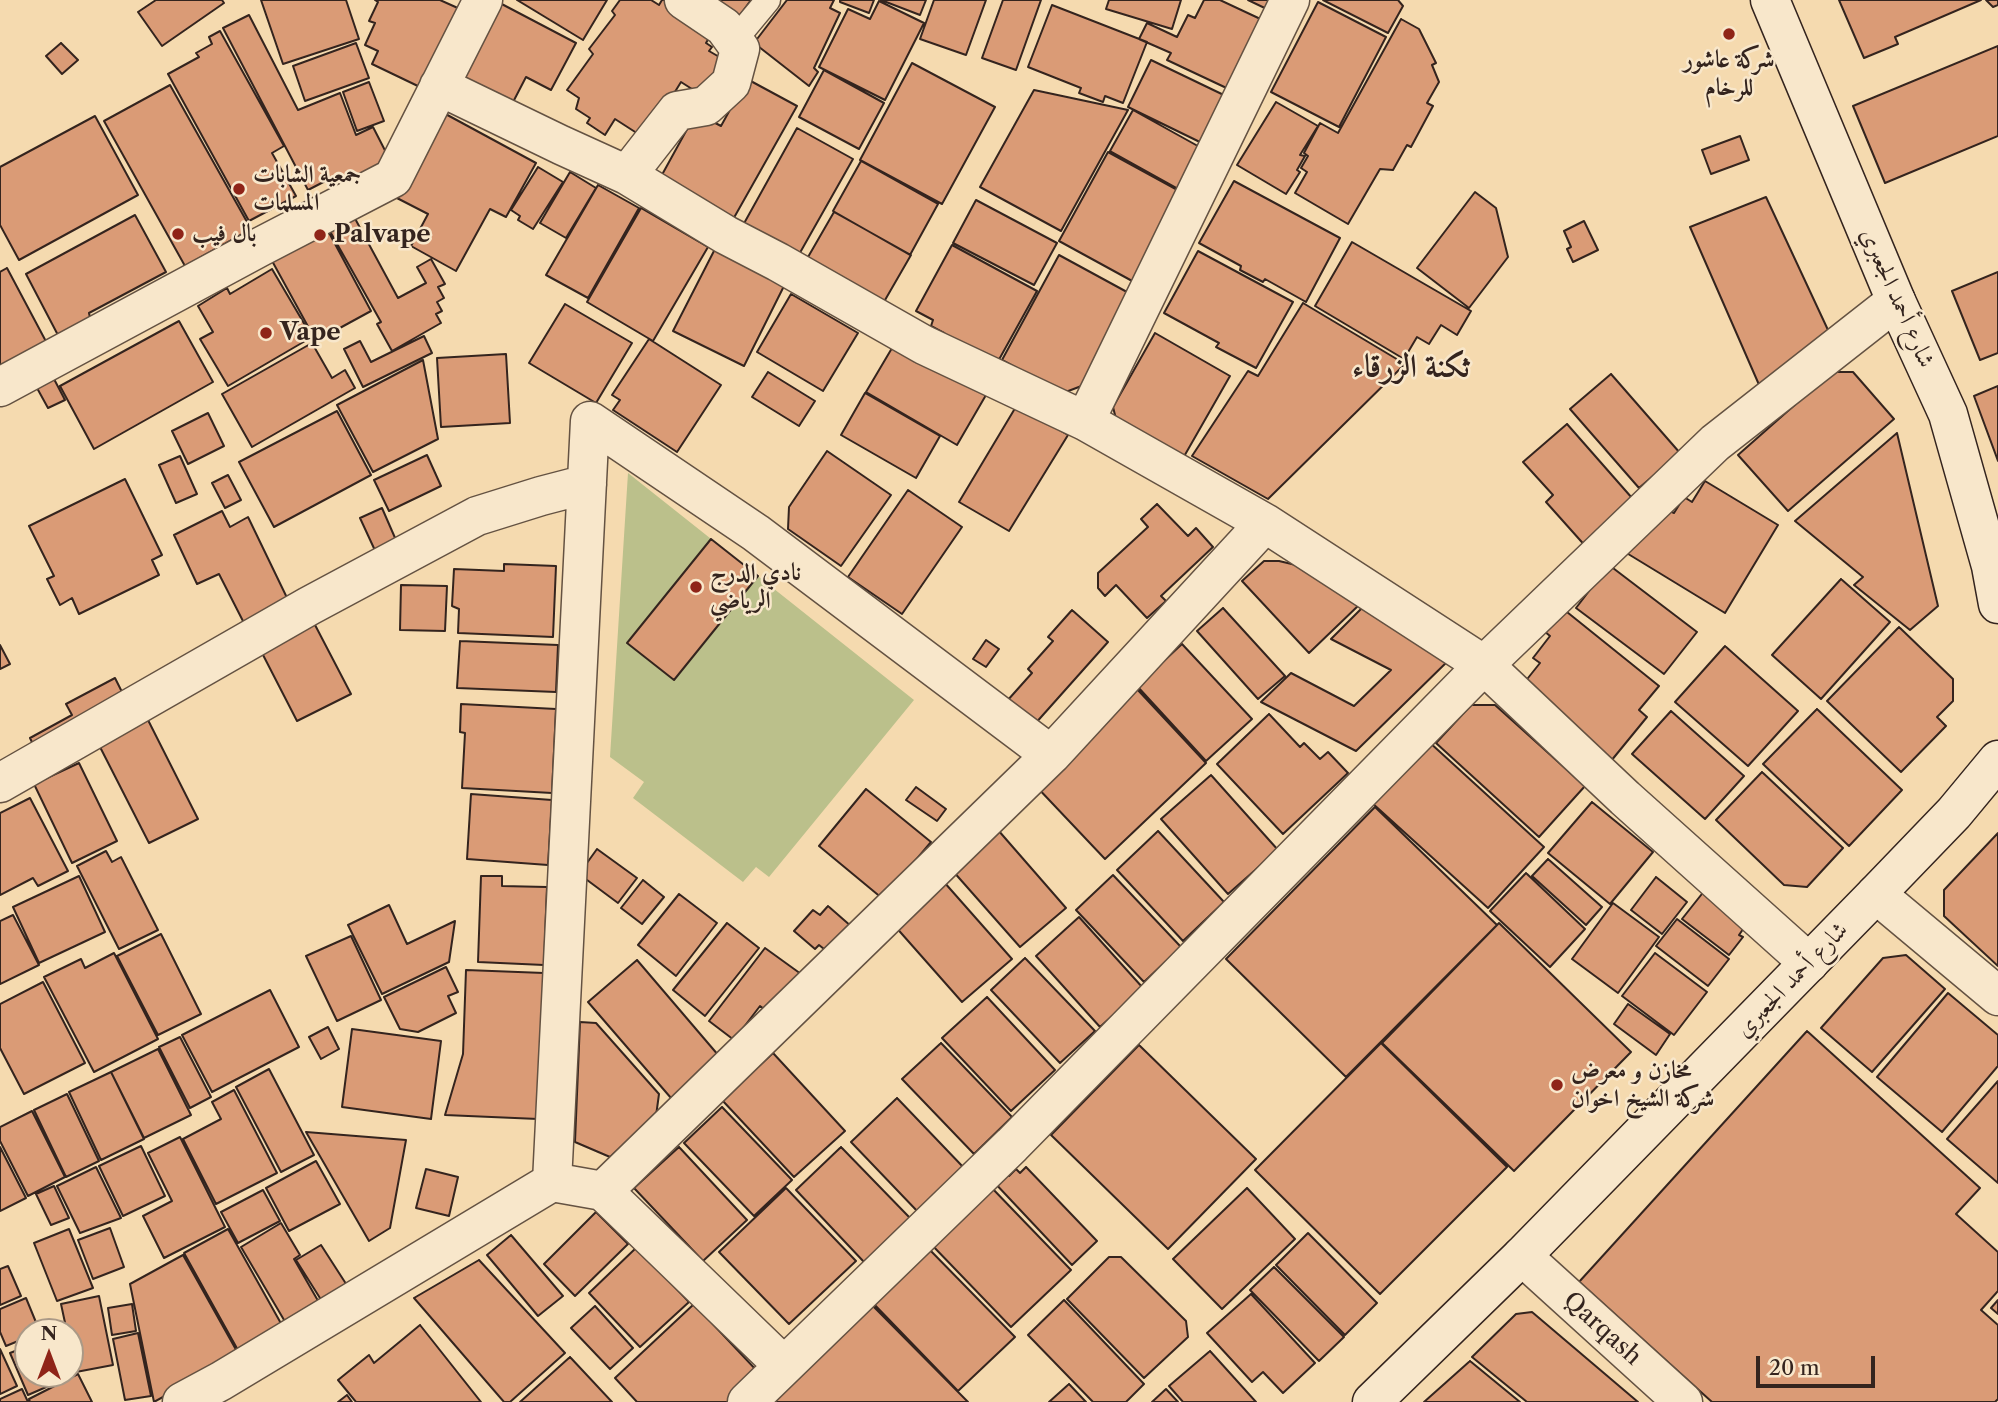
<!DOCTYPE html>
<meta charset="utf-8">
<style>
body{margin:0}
#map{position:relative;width:1998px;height:1402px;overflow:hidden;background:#f5daaf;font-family:"Libre Caslon Text",serif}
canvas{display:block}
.north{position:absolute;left:14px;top:1318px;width:70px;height:70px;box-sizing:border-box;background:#f8e7cb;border:2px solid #aa9986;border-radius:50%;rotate:0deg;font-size:19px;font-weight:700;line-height:28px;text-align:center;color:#34241e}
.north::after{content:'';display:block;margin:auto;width:24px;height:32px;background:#8f2418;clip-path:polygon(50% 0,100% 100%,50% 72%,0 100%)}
.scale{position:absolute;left:1756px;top:1356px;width:119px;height:32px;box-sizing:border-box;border:4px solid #34241e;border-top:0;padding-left:9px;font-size:21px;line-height:24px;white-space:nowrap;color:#34241e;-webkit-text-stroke:5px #f8e7cb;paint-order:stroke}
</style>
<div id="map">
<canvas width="1998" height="1402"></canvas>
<div class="north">N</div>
<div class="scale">20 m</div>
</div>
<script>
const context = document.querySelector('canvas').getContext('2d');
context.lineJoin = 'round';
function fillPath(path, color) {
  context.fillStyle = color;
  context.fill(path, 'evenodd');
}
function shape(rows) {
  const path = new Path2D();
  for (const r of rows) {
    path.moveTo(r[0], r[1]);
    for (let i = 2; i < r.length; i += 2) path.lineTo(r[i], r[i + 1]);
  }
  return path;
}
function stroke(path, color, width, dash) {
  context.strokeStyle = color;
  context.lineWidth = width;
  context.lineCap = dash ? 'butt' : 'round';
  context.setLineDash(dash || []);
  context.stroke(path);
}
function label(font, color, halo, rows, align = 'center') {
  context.font = font + ' "Libre Caslon Text",Amiri,serif';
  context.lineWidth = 5;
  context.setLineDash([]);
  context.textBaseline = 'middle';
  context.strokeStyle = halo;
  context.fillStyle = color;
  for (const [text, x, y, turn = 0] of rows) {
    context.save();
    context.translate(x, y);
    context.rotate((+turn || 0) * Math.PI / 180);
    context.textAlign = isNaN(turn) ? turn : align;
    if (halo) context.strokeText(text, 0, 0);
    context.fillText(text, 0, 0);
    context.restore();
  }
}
fillPath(shape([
 [628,473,914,700,769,877,756,867,743,882,633,798,644,782,610,757]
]), '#bbc08b');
const building = shape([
 [156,0,222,0,224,3,162,46,138,12,156,0],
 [261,0,346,0,359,39,283,64,261,0],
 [375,0,440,0,460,9,422,88,372,64,378,51,365,45,375,23,369,21,378,2,375,0],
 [517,0,607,0,583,40,517,0],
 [620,0,651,0,659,5,662,0,664,0,713,31,706,43,712,47,709,51,728,62,706,98,681,82,646,139,615,119,605,135,587,123,590,118,576,109,579,98,567,90,593,54,589,49,615,15,612,11,620,0],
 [698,0,751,0,733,25,698,0],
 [787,0,834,0,830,8,840,13,814,68,818,72,809,86,754,43,787,0],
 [840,0,874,0,869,13,840,2,840,0],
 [881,0,926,0,920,15,881,0],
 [934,0,986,0,966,55,920,39,934,0],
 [1003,0,1041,0,1016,70,982,58,1003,0],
 [1109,0,1181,0,1172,29,1106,9,1109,0],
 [1204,0,1220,0,1269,23,1235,92,1167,60,1171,53,1139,39,1147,23,1177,37,1188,15,1195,18,1204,0],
 [1248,0,1277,0,1271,11,1248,0],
 [1323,0,1398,0,1403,6,1388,33,1323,0],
 [1839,0,1981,0,1895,37,1898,44,1864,58,1839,0],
 [1986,0,1998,0,1998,5,1993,7,1986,0],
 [496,1,576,43,551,90,526,77,511,106,456,77,496,1],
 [879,1,924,23,885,100,819,67,848,9,870,19,879,1],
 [1318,2,1386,37,1339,127,1271,92,1318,2],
 [1052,5,1147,42,1123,103,1105,96,1103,102,1079,93,1081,88,1028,67,1052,5],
 [249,15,298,110,340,93,356,135,373,127,394,168,346,193,337,175,308,190,223,28,249,15],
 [1401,19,1419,29,1436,63,1432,65,1439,82,1427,103,1433,106,1411,147,1407,145,1393,170,1380,169,1348,224,1295,193,1307,172,1301,168,1308,156,1304,153,1320,123,1338,133,1401,19],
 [220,31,284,146,272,153,296,196,249,221,168,74,199,57,196,53,212,44,209,37,220,31],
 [61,43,78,60,62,74,46,56,61,43],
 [356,43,369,78,305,101,293,66,356,43],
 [1998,46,1998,136,1885,183,1853,106,1998,46],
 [1151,60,1230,98,1206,145,1128,107,1151,60],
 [912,63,995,107,942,204,860,160,912,63],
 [824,70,884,103,859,149,799,117,824,70],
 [747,79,797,106,731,223,658,182,696,113,721,126,747,79],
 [369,82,384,121,357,131,343,92,369,82],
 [170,85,251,229,185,266,104,121,170,85],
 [1034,90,1128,110,1061,231,980,187,1034,90],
 [1276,102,1318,126,1300,155,1305,156,1297,170,1300,172,1286,194,1237,165,1276,102],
 [1133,110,1205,150,1182,191,1110,151,1133,110],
 [440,111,536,163,506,217,490,209,456,271,411,246,428,214,393,196,440,111],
 [95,116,138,195,19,260,0,225,0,167,95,116],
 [797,128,853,159,797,258,742,227,797,128],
 [1740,136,1749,160,1711,174,1702,150,1740,136],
 [1108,152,1183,193,1134,282,1059,241,1108,152],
 [861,161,938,204,910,255,833,211,861,161],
 [538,167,563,182,533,229,518,220,520,216,511,210,538,167],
 [570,172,596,188,566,238,540,223,570,172],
 [1234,181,1340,238,1306,302,1265,279,1263,282,1240,270,1241,266,1199,243,1234,181],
 [598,185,639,208,588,298,546,275,598,185],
 [1475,192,1496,208,1508,257,1469,308,1417,268,1475,192],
 [1766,197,1828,330,1760,387,1690,227,1766,197],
 [976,200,1057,243,1034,285,953,243,976,200],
 [641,208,708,247,653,341,587,302,641,208],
 [834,212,911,255,881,307,804,264,834,212],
 [352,213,398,298,426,283,417,267,431,259,445,284,438,287,444,298,437,302,442,311,436,314,441,323,392,351,377,324,381,322,327,226,352,213],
 [135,215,166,272,89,313,91,322,60,339,26,274,135,215],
 [1584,221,1598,250,1573,262,1567,249,1571,247,1564,231,1584,221],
 [327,229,371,311,316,341,271,259,327,229],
 [1352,242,1471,311,1457,335,1441,325,1429,344,1417,337,1404,359,1315,306,1352,242],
 [952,245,1037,291,991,374,944,333,931,326,933,320,916,311,952,245],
 [716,247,786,282,744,366,673,331,716,247],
 [1198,251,1293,302,1256,368,1216,347,1219,343,1164,313,1198,251],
 [1059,255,1138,298,1092,382,1063,393,1002,360,1059,255],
 [7,268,50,349,0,375,0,272,7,268],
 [272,269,312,337,228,386,200,339,213,332,198,306,227,288,230,294,272,269],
 [1998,272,1998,353,1980,360,1952,291,1998,272],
 [791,294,858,333,823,391,757,352,791,294],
 [1303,303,1405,364,1268,499,1192,456,1248,371,1258,376,1303,303],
 [565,304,632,343,596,403,529,363,565,304],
 [179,321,213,382,94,449,60,386,179,321],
 [1155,333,1230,376,1182,460,1117,423,1113,407,1155,333],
 [424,336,432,353,363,387,344,349,360,341,371,362,424,336],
 [649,339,721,385,677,452,613,410,620,400,612,395,649,339],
 [312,343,332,378,345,370,355,388,252,447,222,394,312,343],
 [895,343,986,395,957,445,866,392,895,343],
 [506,354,510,423,441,427,437,358,506,354],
 [423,360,438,439,373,472,337,405,423,360],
 [768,372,815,401,799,426,752,397,768,372],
 [1832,372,1853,372,1894,419,1788,511,1738,455,1832,372],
 [1611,374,1680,453,1639,488,1570,409,1611,374],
 [54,379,65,400,48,408,37,388,54,379],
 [1998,386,1998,461,1974,396,1998,386],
 [865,393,940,436,916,478,841,435,865,393],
 [1017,405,1068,435,1009,531,959,502,1017,405],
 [337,411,371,475,274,527,239,462,337,411],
 [208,413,224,446,188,464,172,431,208,413],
 [1567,424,1632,498,1588,549,1546,502,1553,495,1523,462,1567,424],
 [1897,433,1938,606,1910,630,1854,585,1863,577,1795,521,1897,433],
 [827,451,891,495,841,566,788,529,789,507,827,451],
 [427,455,441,486,389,511,374,480,427,455],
 [180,456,197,494,176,503,159,465,180,456],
 [228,475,241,500,225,508,212,483,228,475],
 [125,479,162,555,152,560,159,575,79,614,72,598,60,605,47,579,54,576,29,526,125,479],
 [1705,481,1778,525,1725,613,1620,549,1666,509,1674,513,1684,497,1692,502,1705,481],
 [908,490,962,527,902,614,848,577,908,490],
 [1157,504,1188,536,1196,528,1213,547,1161,596,1166,601,1147,618,1116,585,1105,596,1098,588,1098,573,1148,527,1141,519,1157,504],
 [382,508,399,547,378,557,360,518,382,508],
 [222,511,230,527,248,517,290,604,245,625,219,574,197,584,174,535,222,511],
 [711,539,758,576,674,680,627,643,711,539],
 [1264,561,1279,561,1300,566,1360,604,1309,653,1242,581,1264,561],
 [504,564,556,566,553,637,458,633,459,609,452,606,454,569,504,571,504,564],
 [1609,565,1697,632,1664,674,1576,608,1609,565],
 [1841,579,1890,622,1821,699,1772,655,1841,579],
 [401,585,447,586,445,631,400,630,401,585],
 [1365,605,1452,657,1356,751,1261,702,1291,673,1354,706,1391,670,1331,639,1365,605],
 [1223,608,1285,676,1258,699,1197,631,1223,608],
 [1562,608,1659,686,1639,710,1647,717,1611,761,1520,688,1540,663,1533,658,1550,636,1544,631,1562,608],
 [1072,610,1108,642,1034,725,1007,701,1032,673,1028,669,1053,641,1048,637,1072,610],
 [314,623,351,694,297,721,261,651,314,623],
 [1899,627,1953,679,1953,701,1937,717,1946,726,1901,772,1827,701,1899,627],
 [986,640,999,649,986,667,973,659,986,640],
 [460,641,558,645,556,692,457,688,460,641],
 [1182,644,1252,719,1206,761,1137,686,1182,644],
 [0,645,10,664,0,669,0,645],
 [1725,646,1798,711,1748,766,1675,702,1725,646],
 [115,678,128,704,37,753,30,738,72,715,66,704,115,678],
 [1136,688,1206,763,1105,859,1034,784,1136,688],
 [461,704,556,709,552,793,462,788,465,733,460,732,461,704],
 [1471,705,1495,705,1585,786,1539,837,1436,743,1471,705],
 [1817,709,1902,790,1849,846,1763,764,1817,709],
 [1671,711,1744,776,1705,819,1632,754,1671,711],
 [1269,714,1300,747,1304,743,1320,759,1328,752,1348,773,1283,834,1217,764,1269,714],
 [148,720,198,819,149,843,99,745,148,720],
 [1428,741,1544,847,1488,908,1371,802,1428,741],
 [79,763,117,841,72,863,34,784,79,763],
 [1762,772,1843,848,1807,887,1784,885,1716,820,1762,772],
 [1211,775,1278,850,1228,894,1161,819,1211,775],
 [916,787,946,809,937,821,906,800,916,787],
 [866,789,931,842,883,899,819,846,866,789],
 [471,794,552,800,548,865,467,859,471,794],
 [30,798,68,871,38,886,33,878,0,895,0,813,30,798],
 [1592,802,1653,852,1610,904,1548,853,1592,802],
 [1375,807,1497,925,1346,1077,1226,959,1375,807],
 [998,830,1066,908,1020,947,952,870,998,830],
 [1158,831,1224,902,1183,941,1117,870,1158,831],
 [1998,833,1998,966,1944,916,1944,890,1998,833],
 [597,849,637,878,618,903,579,874,597,849],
 [106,851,112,862,121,857,158,930,119,949,77,866,106,851],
 [1548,859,1602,907,1586,925,1532,876,1548,859],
 [1526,873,1585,929,1550,967,1490,911,1526,873],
 [1113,875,1181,947,1144,982,1076,910,1113,875],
 [79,876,105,932,39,963,13,907,79,876],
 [481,876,502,876,502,886,547,887,544,965,478,962,481,876],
 [1656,877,1687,902,1662,934,1631,910,1656,877],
 [643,880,664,897,642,924,621,908,643,880],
 [944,882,1012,959,962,1002,894,925,944,882],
 [1705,890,1748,922,1739,935,1743,937,1729,955,1682,919,1705,890],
 [679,894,717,923,676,976,638,945,679,894],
 [1613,903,1659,937,1618,993,1572,959,1613,903],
 [389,905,407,944,455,921,449,962,382,994,348,925,389,905],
 [828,906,852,927,824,949,819,945,815,949,794,931,813,910,820,915,828,906],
 [13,915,39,965,0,984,0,921,13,915],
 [1079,917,1143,988,1100,1027,1036,956,1079,917],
 [1677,919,1729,959,1708,986,1656,946,1677,919],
 [727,923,759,948,705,1016,673,990,727,923],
 [1499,923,1631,1052,1514,1171,1382,1043,1499,923],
 [161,934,201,1014,158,1035,117,956,161,934],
 [351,936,381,1000,337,1021,306,956,351,936],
 [765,948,801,974,771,1014,760,1006,734,1040,709,1021,765,948],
 [114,953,158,1039,94,1072,44,977,81,959,85,968,114,953],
 [1655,953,1707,992,1674,1035,1622,996,1655,953],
 [1906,955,1945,989,1872,1072,1821,1028,1883,958,1906,955],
 [1025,958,1095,1031,1060,1063,991,990,1025,958],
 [637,960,719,1056,671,1098,588,1002,637,960],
 [446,967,458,992,448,996,456,1013,418,1032,400,1029,384,997,446,967],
 [466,970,544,973,538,1119,445,1115,463,1054,466,970],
 [43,982,85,1063,24,1094,0,1048,0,1004,43,982],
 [270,990,299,1047,212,1092,182,1035,270,990],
 [1948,993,1998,1035,1998,1066,1942,1132,1877,1077,1948,993],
 [987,997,1055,1070,1011,1111,942,1038,987,997],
 [1628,1004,1670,1034,1656,1055,1614,1024,1628,1004],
 [580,1022,596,1023,659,1094,656,1116,610,1157,575,1142,580,1022],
 [328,1027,339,1049,321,1059,309,1037,328,1027],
 [352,1029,441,1041,431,1119,342,1107,352,1029],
 [1807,1031,1980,1188,1956,1214,1998,1252,1998,1291,1981,1310,1998,1325,1998,1399,1995,1402,1712,1402,1579,1282,1807,1031],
 [180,1037,211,1097,190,1108,159,1047,180,1037],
 [941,1043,1012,1117,974,1154,902,1079,941,1043],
 [1381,1043,1507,1167,1380,1294,1255,1170,1381,1043],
 [1139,1045,1256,1159,1168,1249,1051,1135,1139,1045],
 [158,1049,191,1115,144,1138,111,1072,158,1049],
 [773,1053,845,1131,794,1177,722,1100,773,1053],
 [269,1069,314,1155,281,1172,236,1087,269,1069],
 [111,1072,144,1139,101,1160,69,1092,111,1072],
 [1998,1081,1998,1183,1947,1139,1998,1081],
 [234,1090,277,1173,216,1204,183,1139,221,1119,212,1102,234,1090],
 [67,1094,99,1161,66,1177,34,1110,67,1094],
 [897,1098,965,1169,919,1213,851,1142,897,1098],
 [722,1107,792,1180,754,1216,684,1143,722,1107],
 [32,1111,65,1177,28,1196,0,1141,0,1127,32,1111],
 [306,1132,406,1140,390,1228,369,1241,306,1132],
 [180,1137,225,1227,164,1258,143,1216,172,1201,148,1153,180,1137],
 [141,1146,165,1196,123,1216,99,1166,141,1146],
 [0,1147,26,1198,0,1211,0,1147],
 [679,1147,747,1220,703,1261,634,1188,679,1147],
 [841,1147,910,1218,864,1262,796,1190,841,1147],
 [316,1161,340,1204,289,1231,266,1188,316,1161],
 [96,1167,121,1218,80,1233,57,1186,96,1167],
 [1026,1167,1097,1241,1072,1265,992,1180,1003,1170,1009,1176,1016,1169,1020,1173,1026,1167],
 [426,1169,458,1177,449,1216,416,1208,426,1169],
 [54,1186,69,1218,51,1225,36,1194,54,1186],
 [990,1186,1071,1270,1011,1327,930,1243,990,1186],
 [786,1188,856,1261,789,1324,719,1252,786,1188],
 [1247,1188,1295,1239,1222,1309,1173,1259,1247,1188],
 [263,1190,280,1221,238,1243,221,1212,263,1190],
 [596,1212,628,1244,575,1296,544,1264,596,1212],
 [281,1223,300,1255,294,1259,321,1306,287,1325,241,1247,281,1223],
 [110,1228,124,1267,93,1279,78,1240,110,1228],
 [69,1229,93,1288,57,1301,34,1243,69,1229],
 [228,1229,283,1327,239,1352,184,1253,228,1229],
 [1308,1233,1377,1303,1345,1335,1276,1265,1308,1233],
 [511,1235,563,1296,538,1316,487,1255,511,1235],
 [321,1245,350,1290,325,1306,296,1260,321,1245],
 [637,1247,689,1302,640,1347,589,1293,637,1247],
 [927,1247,1015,1337,958,1391,870,1300,927,1247],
 [183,1255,239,1355,154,1402,130,1284,183,1255],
 [1109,1257,1121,1257,1186,1321,1188,1337,1144,1378,1067,1299,1109,1257],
 [479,1260,565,1353,510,1402,504,1402,414,1298,479,1260],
 [8,1266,21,1296,0,1305,0,1269,8,1266],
 [1274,1267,1344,1337,1319,1361,1250,1290,1274,1267],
 [1251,1294,1315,1363,1283,1393,1263,1372,1252,1382,1207,1333,1251,1294],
 [99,1296,113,1365,76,1372,70,1345,70,1332,67,1332,61,1304,99,1296],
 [26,1298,40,1332,28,1332,28,1337,6,1346,0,1332,0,1309,26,1298],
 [1064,1300,1144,1384,1126,1402,1093,1402,1028,1335,1064,1300],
 [1998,1300,1998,1314,1991,1308,1998,1300],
 [869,1302,968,1402,769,1402,869,1302],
 [132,1304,136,1331,112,1335,108,1308,132,1304],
 [694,1304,759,1373,729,1402,637,1402,615,1378,694,1304],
 [595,1306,633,1348,610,1369,571,1328,595,1306],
 [1532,1312,1638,1402,1527,1402,1472,1357,1516,1314,1532,1312],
 [420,1325,481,1402,356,1402,338,1380,369,1355,374,1363,420,1325],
 [138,1333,151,1396,125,1400,113,1339,138,1333],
 [28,1346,28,1374,70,1374,70,1362,76,1374,28,1395,10,1353,28,1346],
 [0,1349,17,1386,0,1394,0,1349],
 [1210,1351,1256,1402,1183,1402,1169,1386,1210,1351],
 [570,1357,612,1402,520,1402,570,1357],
 [1470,1361,1520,1402,1424,1402,1470,1361],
 [78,1374,92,1402,30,1402,29,1399,78,1374],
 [1069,1384,1086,1402,1049,1402,1069,1384],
 [22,1389,28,1402,0,1402,0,1399,22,1389],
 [1166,1389,1178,1402,1152,1402,1166,1389],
 [347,1395,352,1402,338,1402,347,1395]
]);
fillPath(building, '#da9b76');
stroke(building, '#34241e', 2);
const lane = shape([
 [734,41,768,0]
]);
const street = shape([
 [439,86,561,145,627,175,726,235,778,262,924,345,1085,421,1265,523,1484,665,1625,798,1809,963],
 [627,175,677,111,706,106,731,83,740,49,724,27,684,0],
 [0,387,260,247,393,178,483,0],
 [1085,421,1290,0],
 [0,783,309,606,477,516,541,496,587,484],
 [1876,894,1998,996],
 [552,1182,590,421,756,533,1051,755],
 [603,1191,784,1366],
 [1522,1256,1683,1402],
 [182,1402,221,1381,552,1182,603,1191,1051,755,1265,523],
 [747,1402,1012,1145,1484,665,1715,443,1896,301]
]);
const secondary = shape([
 [1770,0,1896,301,1948,414,1991,566,1998,604],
 [1372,1402,1522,1256,1876,894,1954,813,1998,760]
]);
stroke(lane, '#645242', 27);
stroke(street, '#645242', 41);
stroke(secondary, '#34241e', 41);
stroke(lane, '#f8e7cb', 24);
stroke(street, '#f8e7cb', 38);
stroke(secondary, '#f8e7cb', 38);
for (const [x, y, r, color] of [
 [1729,34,7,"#8f2418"],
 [239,189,7,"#8f2418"],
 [178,234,7,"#8f2418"],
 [320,235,7,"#8f2418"],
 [266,333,7,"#8f2418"],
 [696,587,7,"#8f2418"],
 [1557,1085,7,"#8f2418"]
]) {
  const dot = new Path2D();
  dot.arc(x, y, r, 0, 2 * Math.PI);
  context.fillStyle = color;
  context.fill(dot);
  stroke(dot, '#f8e7cb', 2.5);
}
label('bold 24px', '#34241e', '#f8e7cb', [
 ["شركة عاشور",1729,60,"center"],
 ["للرخام",1729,88,"center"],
 ["جمعية الشابات",253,175],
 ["المسلمات",253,203],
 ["بال فيب",192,234],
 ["Palvape",334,235],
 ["Vape",280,333],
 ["نادي الدرج",710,573],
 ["الرياضي",710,601],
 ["مخازن و معرض",1571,1071],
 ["شركة الشيخ اخوان",1571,1099]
], 'left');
label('24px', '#34241e', '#f8e7cb', [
 ["شارع أحمد الجعبري",1897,298,66],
 ["شارع أحمد الجعبري",1792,980,-46],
 ["Qarqash",1602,1329,42]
]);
label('bold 32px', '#34241e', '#f8e7cb', [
 ["ثكنة الزرقاء",1411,368]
]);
</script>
